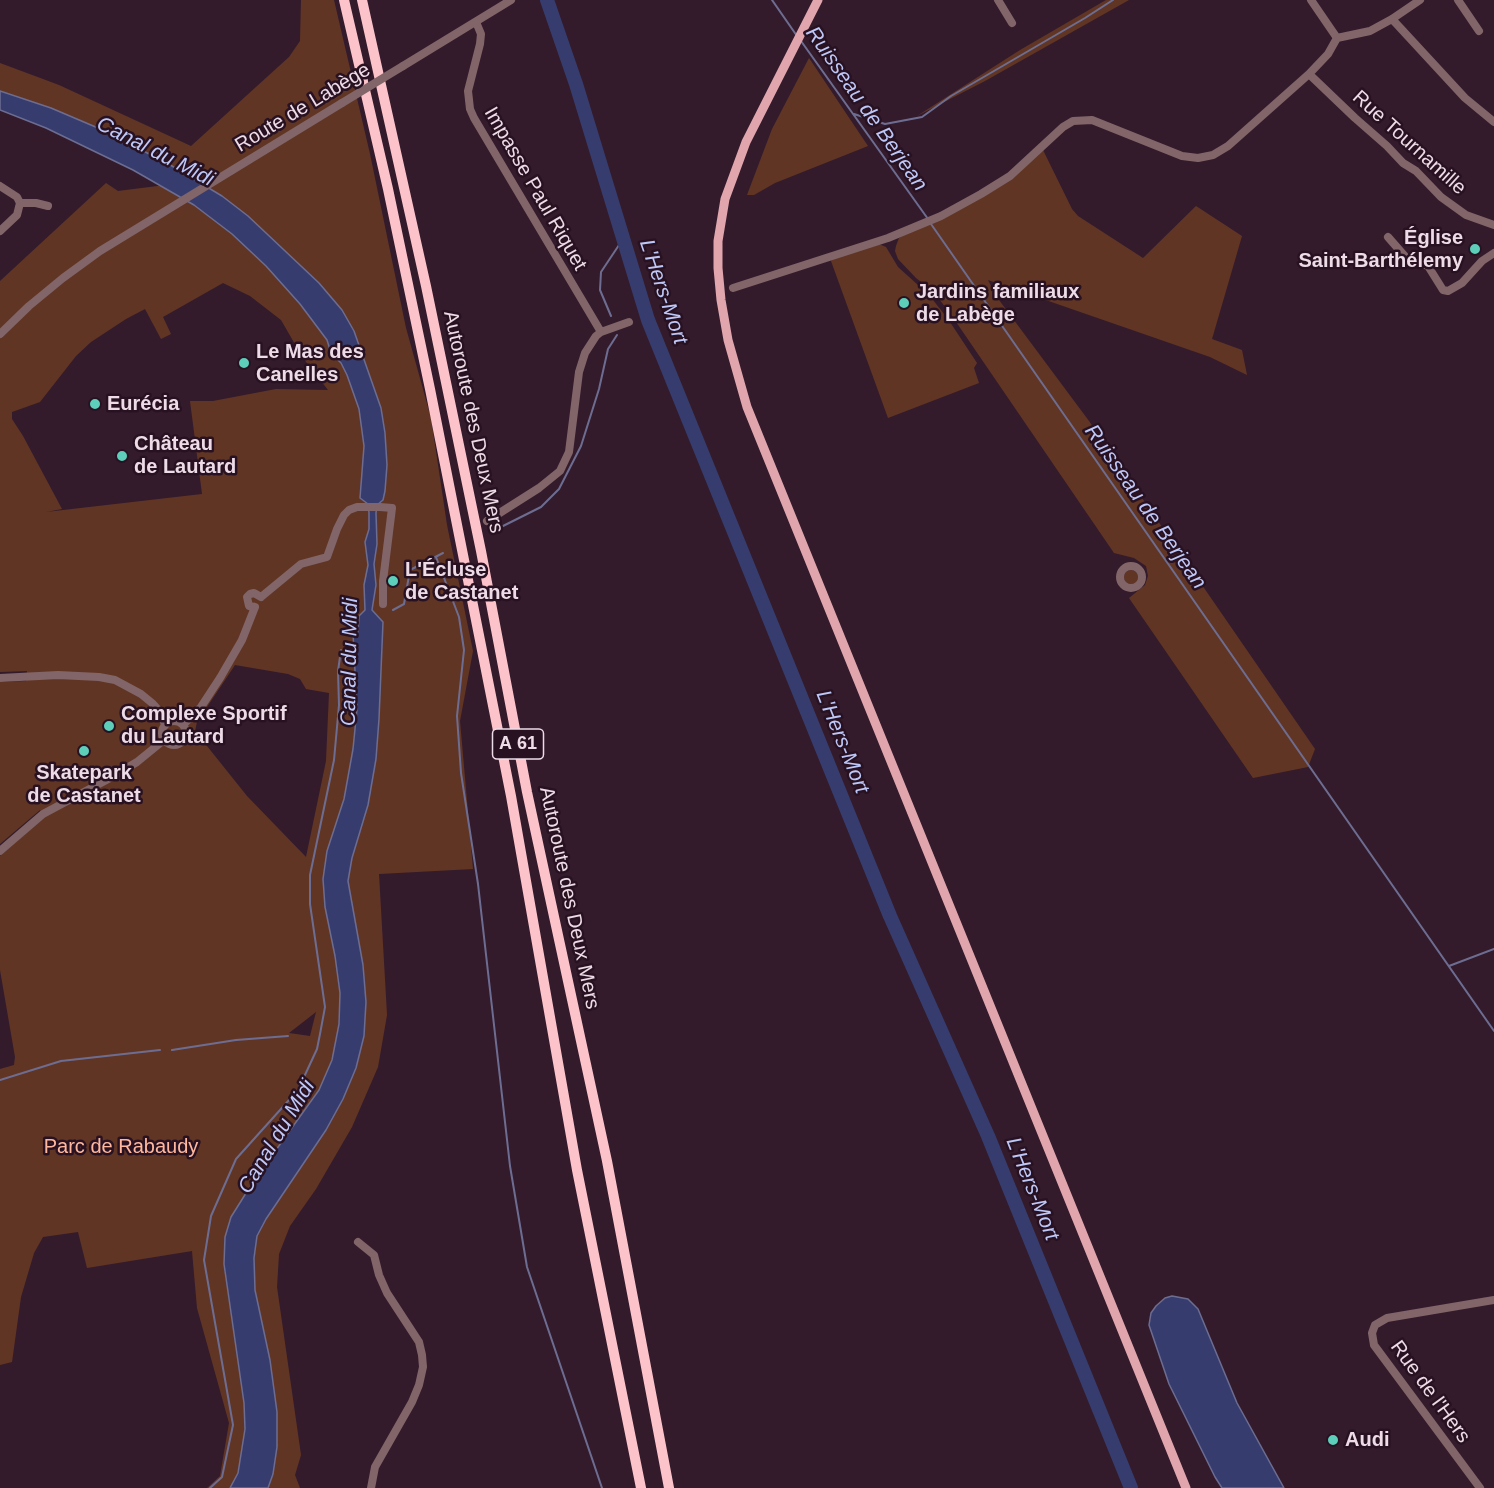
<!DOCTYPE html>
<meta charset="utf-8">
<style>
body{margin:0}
canvas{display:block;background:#331b2c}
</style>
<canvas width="1494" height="1488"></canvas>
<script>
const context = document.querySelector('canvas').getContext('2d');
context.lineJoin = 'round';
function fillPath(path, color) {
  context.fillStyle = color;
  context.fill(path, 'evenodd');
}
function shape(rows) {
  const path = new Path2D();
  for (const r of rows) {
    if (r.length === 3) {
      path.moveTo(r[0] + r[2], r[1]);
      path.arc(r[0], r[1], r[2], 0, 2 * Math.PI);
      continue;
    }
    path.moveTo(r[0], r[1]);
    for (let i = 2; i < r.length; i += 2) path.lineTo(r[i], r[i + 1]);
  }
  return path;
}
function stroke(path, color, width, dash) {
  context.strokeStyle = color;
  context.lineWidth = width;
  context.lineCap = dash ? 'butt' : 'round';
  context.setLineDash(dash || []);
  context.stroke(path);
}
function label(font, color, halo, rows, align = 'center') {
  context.font = font + ' Helvetica,sans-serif';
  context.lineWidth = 5;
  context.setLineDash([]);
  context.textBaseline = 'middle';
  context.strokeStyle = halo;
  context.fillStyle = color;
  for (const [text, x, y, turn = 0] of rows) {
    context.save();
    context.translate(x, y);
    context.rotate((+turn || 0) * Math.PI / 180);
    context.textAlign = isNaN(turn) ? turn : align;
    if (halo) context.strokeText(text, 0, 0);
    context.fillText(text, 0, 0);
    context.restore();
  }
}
fillPath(shape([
 [301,0,334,0,370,154,406,328,431,418,447,525,473,651,460,721,473,869,379,874,387,1015,378,1067,352,1127,316,1189,290,1226,279,1254,277,1287,301,1455,295,1475,300,1488,268,1488,273,1474,270,1360,255,1290,254,1258,257,1236,266,1219,326,1130,343,1099,356,1068,364,1036,366,1002,363,965,348,881,350,867,335,956,340,993,339,1024,332,1060,319,1090,253,1182,231,1217,225,1237,224,1265,244,1403,245,1429,238,1473,230,1488,207,1488,220,1476,229,1423,197,1308,192,1251,87,1268,78,1232,43,1237,34,1253,21,1297,12,1362,0,1365,0,1069,14,1065,15,1057,0,970,0,856,45,817,40,810,0,844,0,682,26,681,27,671,0,672,0,281,106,183,118,191,197,181,51,108,0,91,0,63,59,85,191,146,289,57,300,41],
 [223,283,250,296,281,320,303,358,328,390,276,389,213,401,190,401,202,494,46,512,62,509,23,436,12,419,12,412,40,402,76,356,91,342,126,319,145,309,161,339,171,334,163,317],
 [235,665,288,674,300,679,306,689,329,693,326,761,306,857,247,796,195,731,197,722],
 [316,1012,310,1036,289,1033],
 [1106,0,1129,0,985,81,917,116,1020,50],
 [809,58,868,146,775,183,754,195,747,195,772,129],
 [1043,150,1072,209,1078,216,1143,258,1196,206,1242,236,1212,339,1242,350,1247,375,1210,357,988,280,996,296,1089,421,1315,749,1308,767,1253,778,1129,598,1145,585,1148,576,1146,566,1134,558,1114,553,952,316,933,291,916,278,898,259,895,251,896,246,899,238,905,234,945,216],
 [879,244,886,247,898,267,929,295,948,319,977,363,974,368,979,383,888,418,831,261,833,256],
 [1131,577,7]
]), '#613524');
const water = shape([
 [0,91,51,108,98,128,167,163,222,196,248,216,319,283,342,310,354,331,381,408,385,433,387,465,385,491,383,500,377,505,376,513,377,544,374,564,376,585,372,610,383,622,379,719,376,759,368,805,352,858,348,881,363,965,366,1002,364,1036,356,1068,343,1099,326,1130,266,1219,257,1236,254,1258,255,1290,270,1360,277,1412,277,1447,273,1474,268,1488,230,1488,238,1473,245,1429,244,1403,224,1264,225,1237,231,1217,253,1182,319,1090,332,1060,339,1024,340,993,335,956,325,907,323,879,327,851,344,799,353,749,357,709,353,633,358,632,359,616,365,610,364,585,368,565,365,542,369,529,369,513,368,504,360,498,364,446,359,409,347,375,341,363,331,353,327,340,300,304,266,266,232,234,194,205,133,170,46,128,0,110,0,91],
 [1172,1296,1188,1299,1198,1309,1237,1403,1284,1488,1222,1488,1215,1477,1169,1384,1149,1325,1151,1313,1156,1306,1165,1298,1172,1296]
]);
fillPath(water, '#363d6e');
stroke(water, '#6d6d92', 1.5);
stroke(shape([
 [772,0,797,36],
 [801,41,928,219],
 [854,114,885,124,922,117,951,96,1085,18,1113,0],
 [931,224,1494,1031],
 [611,316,600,290,601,272,623,239],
 [491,532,541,507,559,489,581,446,599,389,608,349,617,335],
 [436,557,459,617,464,650,457,716,461,773,478,884,510,1166,527,1267,602,1488],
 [393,610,404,604,410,570,443,553],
 [1449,966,1494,949],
 [172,1050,236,1040,288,1036],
 [0,1080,61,1061,160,1050],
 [210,1488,222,1477,233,1425,204,1260,211,1216,236,1159,298,1090,317,1049,320,1034,325,1007,310,904,310,875,334,760,339,705,338,671,341,650]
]), '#6d6d92', 2);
stroke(shape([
 [547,0,576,84,648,320,890,916,988,1136,1131,1488]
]), '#363d6e', 14);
stroke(shape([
 [998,0,1012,23],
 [1311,0,1337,38],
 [1458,0,1479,31],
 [1392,19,1465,98,1494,122],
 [476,22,481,34,480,44,468,91,470,109,474,118,601,332],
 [1337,38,1370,31,1392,19,1420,0],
 [403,66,511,0],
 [1309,74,1355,118,1387,146,1403,163,1416,171,1441,197,1466,215,1494,225],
 [0,186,17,197,20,203,17,215,0,231],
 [20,203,36,203,48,206],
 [1388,237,1409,261,1428,266,1443,290,1448,291,1462,283,1482,261,1494,253],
 [733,288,888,238,941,216,981,194,1010,176,1063,127,1073,121,1092,120,1182,156,1198,158,1213,155,1228,146,1309,74,1328,54,1337,38],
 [0,334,29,306,63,278,100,251,342,103],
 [487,521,539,488,560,471,569,452,579,372,585,353,596,336,601,332,629,322],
 [1131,577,11],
 [261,597,301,564,327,557,337,529,344,515,349,510,357,507,380,507,392,508,383,581,383,604],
 [255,607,249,606,247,597,250,594,254,593,261,597],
 [0,678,58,675,99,677,115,680,141,694,152,703,161,713,165,725],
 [174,733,12],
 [183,725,201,707,220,678,242,640,255,607],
 [0,851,43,814,112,777,137,762,164,740],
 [358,1242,374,1255,379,1275,387,1293,419,1342,422,1355,423,1367,419,1385,412,1402,375,1467,371,1488],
 [1480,1488,1374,1345,1372,1333,1375,1325,1387,1318,1494,1300]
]), '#826568', 8);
stroke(shape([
 [818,0,746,142,725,199,718,241,718,268,721,300,728,340,747,407,1186,1488]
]), '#e0a5ad', 9);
stroke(shape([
 [344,0,388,189,430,389,511,796,577,1170,641,1488],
 [362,0,426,286,481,551,527,792,607,1161,669,1488]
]), '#fdc3cb', 10);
stroke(shape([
 [342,103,403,66]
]), '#826568', 8);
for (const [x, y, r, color] of [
 [1475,249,6,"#5cceba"],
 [904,303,6,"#5cceba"],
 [244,363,6,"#5cceba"],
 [95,404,6,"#5cceba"],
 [122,456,6,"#5cceba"],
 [393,581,6,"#5cceba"],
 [109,726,6,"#5cceba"],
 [84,751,6,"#5cceba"],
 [1333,1440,6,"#5cceba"]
]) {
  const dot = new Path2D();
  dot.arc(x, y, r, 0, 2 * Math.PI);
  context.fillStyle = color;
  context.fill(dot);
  stroke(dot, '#281222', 2);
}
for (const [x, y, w] of [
 [518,744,51]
]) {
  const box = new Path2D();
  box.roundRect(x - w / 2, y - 15, w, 30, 4.5);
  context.fillStyle = '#281222';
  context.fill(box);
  stroke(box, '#eddce7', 1.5);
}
label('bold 18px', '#eddce7', null, [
 ["A 61",518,744]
]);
label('20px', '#eddce7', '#281222', [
 ["Route de Labège",303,108,-31],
 ["Rue Tournamille",1409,143,42],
 ["Impasse Paul Riquet",535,189,60],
 ["Autoroute des Deux Mers",473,422,78],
 ["Autoroute des Deux Mers",569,898,78],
 ["Rue de l'Hers",1430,1392,54]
]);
label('bold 20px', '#eddce7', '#281222', [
 ["Église",1463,238,"right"],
 ["Saint-Barthélemy",1463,261,"right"],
 ["Jardins familiaux",916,292],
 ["de Labège",916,315],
 ["Le Mas des",256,352],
 ["Canelles",256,375],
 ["Eurécia",107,404],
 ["Château",134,444],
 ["de Lautard",134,467],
 ["L'Écluse",405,570],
 ["de Castanet",405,593],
 ["Complexe Sportif",121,714],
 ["du Lautard",121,737],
 ["Skatepark",84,773,"center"],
 ["de Castanet",84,796,"center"],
 ["Audi",1345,1440]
], 'left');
label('20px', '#ffb89d', '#281222', [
 ["Parc de Rabaudy",121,1147]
]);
label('italic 21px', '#bec8f8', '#281222', [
 ["Ruisseau de Berjean",866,109,55],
 ["Canal du Midi",155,152,27],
 ["L'Hers-Mort",663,292,71],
 ["Ruisseau de Berjean",1145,507,55],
 ["Canal du Midi",350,662,-89],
 ["L'Hers-Mort",842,742,68],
 ["Canal du Midi",277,1137,-59],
 ["L'Hers-Mort",1032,1189,68]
]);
</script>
